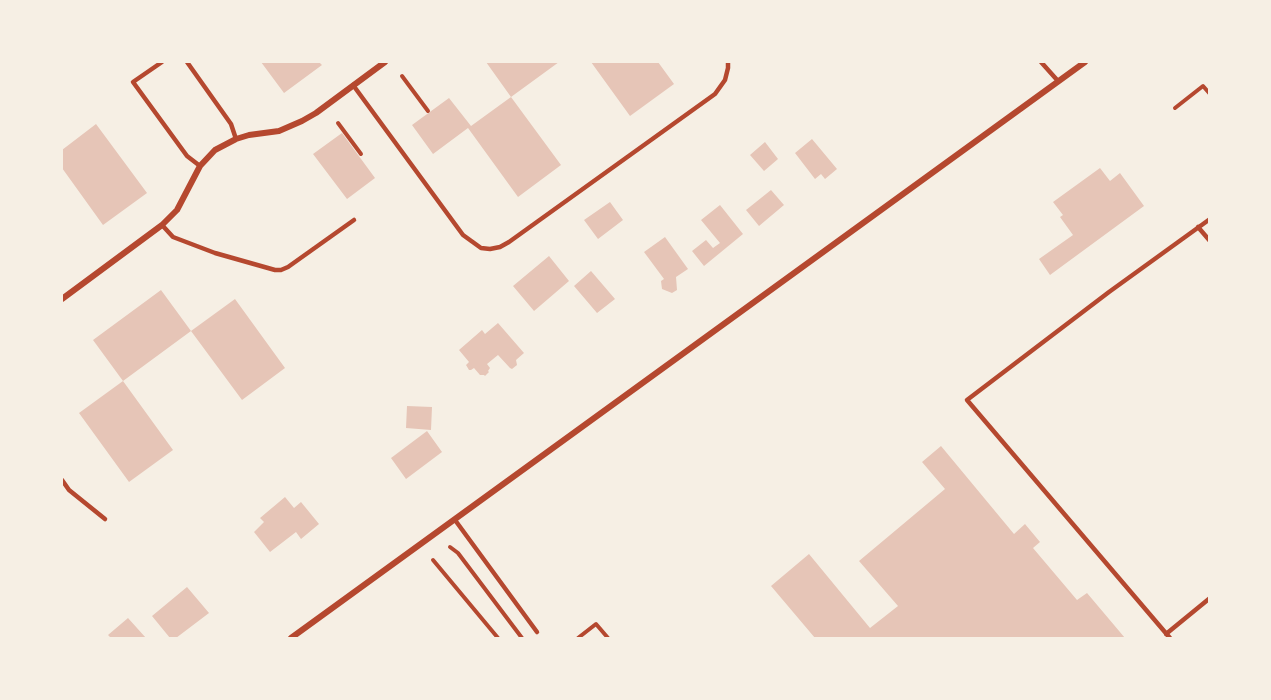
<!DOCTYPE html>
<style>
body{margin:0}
#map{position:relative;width:1271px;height:700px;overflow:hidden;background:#f6efe4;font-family:Commissioner,sans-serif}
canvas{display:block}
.frame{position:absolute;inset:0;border:63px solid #f6efe4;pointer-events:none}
</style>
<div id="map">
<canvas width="1271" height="700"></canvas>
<div class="frame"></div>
</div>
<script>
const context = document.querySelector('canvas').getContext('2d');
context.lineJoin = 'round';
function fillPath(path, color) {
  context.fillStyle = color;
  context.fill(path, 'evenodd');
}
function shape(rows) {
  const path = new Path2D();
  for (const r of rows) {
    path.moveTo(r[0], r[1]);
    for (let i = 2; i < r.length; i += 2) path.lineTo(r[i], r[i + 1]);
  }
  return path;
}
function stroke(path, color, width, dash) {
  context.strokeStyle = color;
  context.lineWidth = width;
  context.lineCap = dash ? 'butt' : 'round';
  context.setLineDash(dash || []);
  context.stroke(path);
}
fillPath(shape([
 [261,62,319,62,322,65,284,93],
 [486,62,559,62,511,97],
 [591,62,658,62,674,84,630,116],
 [511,97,561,165,518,197,468,128,433,154,412,125,449,98,471,126],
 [96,124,147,193,103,225,62,168,62,150],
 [342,133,375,178,347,199,313,154],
 [812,139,837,169,825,179,821,174,815,179,795,153],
 [765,142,778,159,764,171,750,155],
 [1100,168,1110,181,1120,173,1144,206,1050,275,1039,259,1073,235,1060,217,1063,215,1053,202],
 [771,190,784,205,759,226,746,210],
 [610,202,623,220,598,239,584,220],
 [720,205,743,234,704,266,692,251,706,240,713,248,720,243,701,220],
 [665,237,688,269,676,277,677,290,672,293,662,289,661,281,664,279,644,252],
 [549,256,569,281,534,311,513,286],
 [591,271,615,299,597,313,574,286],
 [161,290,191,331,123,381,93,340],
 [235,299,285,368,242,400,191,331],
 [498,323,524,353,516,360,517,365,512,369,510,368,498,355,487,364,490,368,488,371,489,372,485,376,484,375,480,375,474,368,471,370,469,370,466,365,469,362,459,350,482,330,485,334],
 [123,381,173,450,129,482,79,413],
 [407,406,432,407,431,430,406,428],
 [427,431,442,452,406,479,391,458],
 [941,446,1014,534,1025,524,1040,542,1033,548,1077,600,1087,593,1125,638,815,638,771,586,809,554,870,628,898,606,859,561,945,489,922,462],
 [285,497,294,508,301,502,319,524,301,539,296,532,270,552,254,532,264,522,260,518],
 [187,587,209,613,176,638,170,638,152,616],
 [128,618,146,638,111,638,108,635]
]), '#e6c5b7');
stroke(shape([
 [402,76,428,111],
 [1175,108,1203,86,1210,94],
 [338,123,361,154],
 [450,547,458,553,522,638],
 [433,560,498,638],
 [578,638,596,624,608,638]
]), '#b5482f', 4);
stroke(shape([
 [162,62,133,82,187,156,200,166],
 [187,62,231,124,236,139],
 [1041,62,1058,81],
 [353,85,463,235,481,248,490,249,500,247,509,242,715,94,725,80,728,68,728,62],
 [162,225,173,237,215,253,275,270,281,270,288,267,354,220],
 [1198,227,1210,241],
 [62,480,69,490,105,519],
 [455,520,537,632],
 [1166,634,1210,598],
 [1170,638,967,400,1109,292,1210,219]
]), '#b5482f', 4.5);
stroke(shape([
 [62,299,162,225,177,210,200,166,215,150,236,139,249,135,279,131,302,121,316,113,385,62],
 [291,638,1085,62]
]), '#b5482f', 6);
</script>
